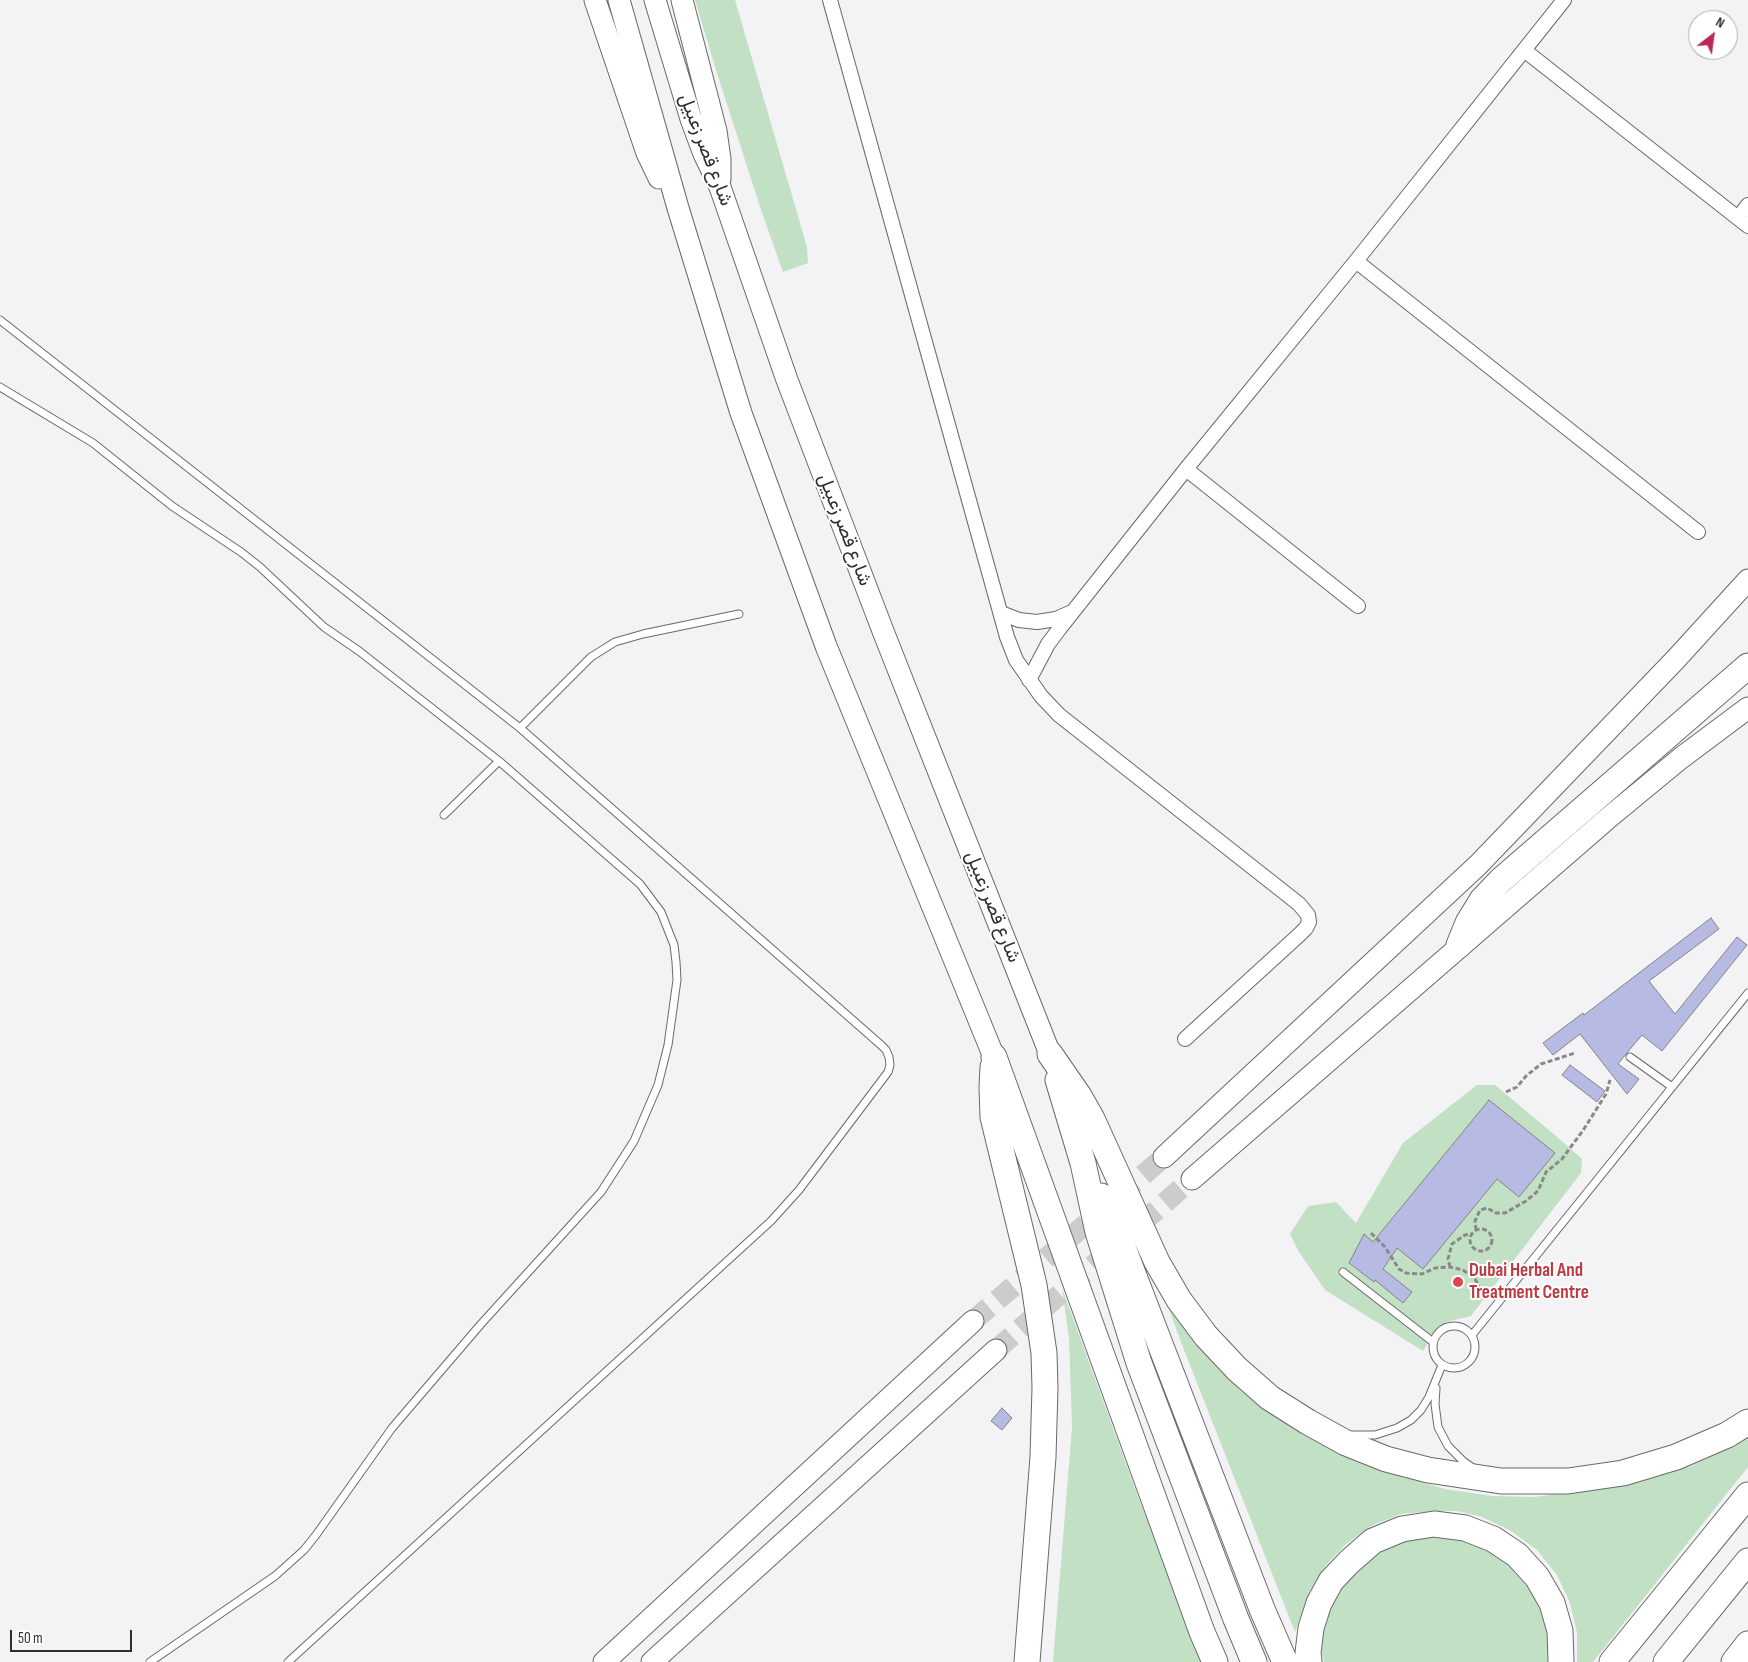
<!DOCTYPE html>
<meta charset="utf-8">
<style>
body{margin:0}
#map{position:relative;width:1748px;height:1662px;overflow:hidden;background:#f3f3f5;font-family:"Sofia Sans Condensed",sans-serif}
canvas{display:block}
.north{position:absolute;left:1688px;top:10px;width:50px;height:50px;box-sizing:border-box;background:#fff;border:1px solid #ababab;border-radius:50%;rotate:30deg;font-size:14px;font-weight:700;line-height:20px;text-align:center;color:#2e2e2e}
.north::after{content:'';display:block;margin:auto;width:18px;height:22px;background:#b92953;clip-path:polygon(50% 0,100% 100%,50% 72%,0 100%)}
.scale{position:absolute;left:10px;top:1630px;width:122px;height:22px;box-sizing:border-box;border:2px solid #2e2e2e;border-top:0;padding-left:6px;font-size:15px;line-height:18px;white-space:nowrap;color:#2e2e2e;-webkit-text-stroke:4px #fff;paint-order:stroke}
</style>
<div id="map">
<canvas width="1748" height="1662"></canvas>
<div class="north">N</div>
<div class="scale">50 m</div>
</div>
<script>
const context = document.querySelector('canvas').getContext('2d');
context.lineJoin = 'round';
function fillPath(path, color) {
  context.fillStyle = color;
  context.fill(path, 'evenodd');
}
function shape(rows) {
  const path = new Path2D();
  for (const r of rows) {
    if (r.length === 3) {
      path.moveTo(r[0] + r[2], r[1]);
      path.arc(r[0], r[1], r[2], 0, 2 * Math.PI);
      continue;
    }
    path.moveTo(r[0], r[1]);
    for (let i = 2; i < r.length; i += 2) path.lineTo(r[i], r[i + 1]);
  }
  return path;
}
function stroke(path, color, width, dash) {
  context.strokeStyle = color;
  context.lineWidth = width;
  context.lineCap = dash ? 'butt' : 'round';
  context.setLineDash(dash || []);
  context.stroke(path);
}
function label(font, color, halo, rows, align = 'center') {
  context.font = font + ' "Sofia Sans Condensed",Vazirmatn,sans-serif';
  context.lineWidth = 4;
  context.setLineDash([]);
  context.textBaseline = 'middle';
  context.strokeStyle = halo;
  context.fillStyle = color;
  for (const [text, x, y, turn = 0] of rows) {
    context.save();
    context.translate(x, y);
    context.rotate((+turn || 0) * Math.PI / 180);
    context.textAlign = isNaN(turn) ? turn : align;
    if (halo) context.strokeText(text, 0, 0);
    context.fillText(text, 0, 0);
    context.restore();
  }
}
fillPath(shape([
 [695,0,735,0,807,247,808,263,783,272,761,210,716,70],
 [1477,1085,1495,1085,1556,1136,1582,1159,1581,1173,1471,1316,1446,1322,1435,1331,1423,1351,1325,1290,1299,1252,1290,1234,1308,1206,1336,1202,1356,1223,1403,1143],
 [1062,1288,1137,1494,1203,1662,1053,1662,1072,1427,1069,1339],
 [1163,1293,1342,1454,1397,1475,1445,1489,1492,1496,1534,1497,1583,1491,1636,1481,1688,1467,1727,1449,1748,1437,1748,1467,1593,1662,1577,1662,1577,1633,1570,1603,1557,1575,1537,1550,1511,1531,1482,1517,1457,1511,1433,1511,1401,1514,1373,1525,1346,1544,1326,1565,1309,1592,1295,1632,1184,1350],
 [1439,1532,1491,1549,1519,1571,1541,1600,1548,1628,1549,1654,1548,1662,1324,1662,1321,1651,1322,1623,1335,1590,1377,1547]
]), '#c2e0c4');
const building = shape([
 [1711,918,1719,929,1649,981,1675,1014,1737,937,1747,945,1662,1051,1642,1035,1626,1054,1618,1064,1639,1079,1627,1094,1580,1034,1553,1055,1543,1043,1583,1013,1584,1015,1711,918],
 [1570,1065,1605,1091,1597,1102,1562,1075,1570,1065],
 [1489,1100,1555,1153,1519,1197,1497,1179,1423,1269,1397,1248,1383,1269,1412,1292,1403,1303,1375,1280,1374,1282,1349,1263,1364,1234,1373,1242,1489,1100],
 [1002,1408,1012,1418,1002,1430,991,1421,1002,1408]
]);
fillPath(building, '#b7bbe3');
stroke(building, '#848485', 1);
stroke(shape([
 [973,1321,1164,1157],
 [996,1350,1192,1179]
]), '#cccccd', 21, [21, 11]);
const lane = shape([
 [0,320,520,728,881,1045,886,1050,889,1057,890,1065,888,1072,799,1190,771,1221,288,1662],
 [0,387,93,443,172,506,241,552,260,567,324,627,359,651,499,761,640,884,661,912,674,945,676,962,677,980,668,1045,658,1085,634,1141,601,1192,481,1324,392,1428,316,1535,304,1550,275,1576,150,1662],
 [520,728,591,657,615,642,643,634,739,614],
 [444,815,499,761],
 [1630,1057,1672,1087],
 [1343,1272,1433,1342],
 [1454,1347,21],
 [1472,1335,1748,993],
 [1436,1388,1435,1404,1438,1427,1448,1446,1463,1461,1473,1468],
 [1352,1435,1375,1435,1397,1428,1411,1420,1421,1410,1429,1397,1442,1365]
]);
const street = shape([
 [830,0,1007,637,1016,660,1041,696,1059,715,1299,904,1308,915,1309,922,1306,928,1299,935,1185,1039],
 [1524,50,1748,226],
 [1738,218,1748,205],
 [1356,261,1698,532],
 [1186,469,1358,606],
 [1001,613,1019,620,1037,622,1056,619,1072,612],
 [1029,680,1048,644,1060,628,1186,469,1356,261,1564,0]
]);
const primary = shape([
 [595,0,647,153,659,178],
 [619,0,678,208,741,413,826,646,994,1057],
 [655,0,691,119,704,154,720,187,787,380,883,631,1050,1054],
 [682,0,716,131,720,159,720,179],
 [1164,1157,1478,865,1676,659,1748,580],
 [1192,1179,1607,819,1681,758,1748,708],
 [604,1662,973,1321],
 [652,1662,996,1350]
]);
const highway = shape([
 [1459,945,1468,923,1482,900,1500,881,1748,666],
 [1050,1054,1079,1096,1092,1119,1157,1262,1179,1300,1206,1336,1237,1369,1270,1398,1308,1422,1346,1443,1386,1459,1428,1470,1501,1481,1568,1481,1623,1473,1676,1457,1727,1435,1748,1422],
 [994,1057,1202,1632,1215,1662],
 [993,1067,992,1087,993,1117,1034,1285,1044,1353,1045,1388,1043,1457,1027,1662],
 [1058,1080,1083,1163,1098,1232,1139,1363,1236,1619,1254,1662],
 [1101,1196,1112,1219,1262,1609,1285,1662],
 [1309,1662,1308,1653,1311,1628,1319,1603,1331,1581,1349,1562,1373,1541,1402,1529,1434,1524,1465,1528,1493,1539,1517,1555,1537,1577,1552,1603,1560,1631,1561,1662],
 [1612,1662,1748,1495],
 [1666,1662,1748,1561],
 [1734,1662,1748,1644]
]);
stroke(lane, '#69696b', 9);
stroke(street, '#69696b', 16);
stroke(primary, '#69696b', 23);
stroke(highway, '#69696b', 27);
stroke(shape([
 [1506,1092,1517,1087,1526,1076,1541,1064,1575,1053],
 [1481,1240,11],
 [1476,1230,1475,1221,1480,1210,1487,1208,1496,1213,1505,1213,1526,1201,1538,1191,1546,1172,1562,1159,1584,1129,1606,1094,1610,1080],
 [1371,1233,1385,1247,1399,1269,1406,1273,1422,1274,1435,1268,1450,1267,1463,1270,1475,1279,1486,1299],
 [1450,1267,1448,1259,1452,1244,1465,1235,1472,1234]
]), '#89898a', 3, [5, 2.5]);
stroke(lane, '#fff', 7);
stroke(street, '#fff', 14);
stroke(primary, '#fff', 21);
stroke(highway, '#fff', 25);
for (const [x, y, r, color] of [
 [1458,1282,6,"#e0444e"]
]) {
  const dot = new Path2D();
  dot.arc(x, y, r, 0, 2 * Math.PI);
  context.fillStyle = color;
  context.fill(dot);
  stroke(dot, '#fff', 2);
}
label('19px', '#2e2e2e', '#fff', [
 ["شارع قصر زعبيل",705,150,69],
 ["شارع قصر زعبيل",844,530,69],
 ["شارع قصر زعبيل",992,907,68]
]);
label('bold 19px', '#be3a42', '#fff', [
 ["Dubai Herbal And",1469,1271],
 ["Treatment Centre",1469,1293]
], 'left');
</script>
